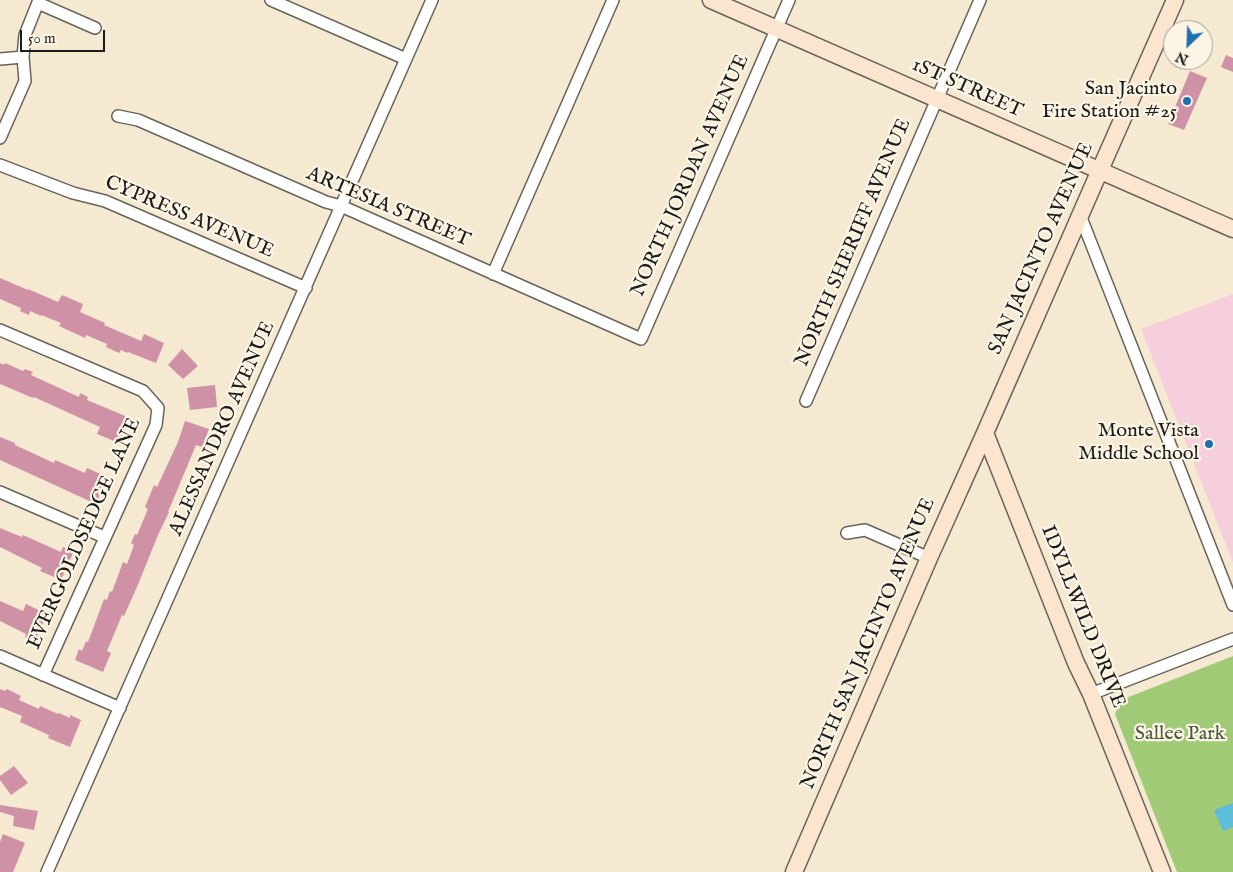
<!DOCTYPE html>
<style>
body{margin:0}
#map{position:relative;width:1233px;height:872px;overflow:hidden;background:#f5ead1;font-family:"IM FELL English",serif}
canvas{display:block}
.north{position:absolute;left:1163px;top:20px;width:50px;height:50px;box-sizing:border-box;background:#fcf5e5;border:1px solid #a29e95;border-radius:50%;rotate:204deg;font-size:14px;font-weight:700;line-height:20px;text-align:center;color:#1c1c1c}
.north::after{content:'';display:block;margin:auto;width:18px;height:22px;background:#1f6fb2;clip-path:polygon(50% 0,100% 100%,50% 72%,0 100%)}
.scale{position:absolute;left:20px;top:30px;width:85px;height:22px;box-sizing:border-box;border:2px solid #1c1c1c;border-top:0;padding-left:6px;font-size:15px;line-height:18px;white-space:nowrap;color:#1c1c1c;-webkit-text-stroke:4px #fcf5e5;paint-order:stroke}
</style>
<div id="map">
<canvas width="1233" height="872"></canvas>
<div class="north">N</div>
<div class="scale">50 m</div>
</div>
<script>
const context = document.querySelector('canvas').getContext('2d');
context.lineJoin = 'round';
function fillPath(path, color) {
  context.fillStyle = color;
  context.fill(path, 'evenodd');
}
function shape(rows) {
  const path = new Path2D();
  for (const r of rows) {
    path.moveTo(r[0], r[1]);
    for (let i = 2; i < r.length; i += 2) path.lineTo(r[i], r[i + 1]);
  }
  return path;
}
function stroke(path, color, width, dash) {
  context.strokeStyle = color;
  context.lineWidth = width;
  context.lineCap = dash ? 'butt' : 'round';
  context.setLineDash(dash || []);
  context.stroke(path);
}
function label(font, color, halo, rows, align = 'center') {
  context.font = font + ' "IM FELL English",serif';
  context.lineWidth = 4.5;
  context.setLineDash([]);
  context.textBaseline = 'middle';
  context.strokeStyle = halo;
  context.fillStyle = color;
  for (const [text, x, y, turn = 0] of rows) {
    context.save();
    context.translate(x, y);
    context.rotate((+turn || 0) * Math.PI / 180);
    context.textAlign = isNaN(turn) ? turn : align;
    if (halo) context.strokeText(text, 0, 0);
    context.fillText(text, 0, 0);
    context.restore();
  }
}
fillPath(shape([
 [1233,294,1233,563,1141,329]
]), '#f5cfdb');
fillPath(shape([
 [1233,656,1233,872,1177,872,1115,714,1121,700]
]), '#a0ca76');
fillPath(shape([
 [1233,803,1233,827,1223,831,1214,810]
]), '#5dbddb');
fillPath(shape([
 [1226,55,1233,58,1233,72,1221,67],
 [1190,71,1207,78,1184,130,1168,124],
 [0,278,28,290,28,289,58,302,62,295,83,304,80,312,105,323,104,325,141,341,144,334,164,343,156,363,128,352,127,353,121,350,119,353,106,347,107,344,86,335,85,338,59,326,61,323,41,315,41,316,30,311,29,315,20,311,21,308,0,299],
 [182,349,198,366,183,379,168,365],
 [0,363,4,365,5,363,23,371,25,369,33,372,31,375,79,397,80,393,88,397,87,400,130,418,119,443,97,434,100,427,34,397,33,398,0,384],
 [215,385,217,407,190,410,187,388],
 [185,421,209,429,202,447,196,445,168,512,169,512,158,535,137,587,124,616,122,615,107,651,111,653,103,672,75,660,79,649,82,651,86,641,88,642,104,599,107,600,110,591,112,592,123,562,127,564,134,545,131,543,135,534,137,535,148,509,145,507,154,485,157,487,178,442],
 [0,437,15,443,15,445,54,463,55,460,85,473,87,468,107,477,96,504,0,460],
 [0,528,22,537,23,535,61,552,63,547,74,551,61,580,40,571,42,568,0,547],
 [0,601,23,611,26,604,47,614,35,641,25,637,26,634,0,621],
 [0,689,5,691,7,689,21,696,19,700,39,709,40,706,58,714,59,713,70,718,70,715,81,720,70,747,48,738,49,735,20,722,22,716,0,707],
 [14,766,28,783,11,795,0,780,0,776],
 [0,805,38,811,34,830,13,826,14,816,0,812],
 [3,834,25,843,13,872,0,872,0,842]
]), '#cf91a5');
const street = shape([
 [271,0,406,59],
 [38,3,95,28],
 [0,59,23,57],
 [118,116,138,120,326,202,341,206,641,339,789,0],
 [0,138,25,81,23,57,25,35,39,0],
 [0,165,73,193,105,201,306,288],
 [1080,215,1233,605],
 [493,274,613,0],
 [0,330,143,391,158,408,156,425,43,675],
 [806,401,980,0],
 [0,492,104,537],
 [847,533,865,530,929,558],
 [0,656,120,708],
 [1091,694,1233,639],
 [47,872,432,0]
]);
const secondary = shape([
 [711,0,1233,229],
 [985,433,1076,663,1091,694,1162,872],
 [794,872,929,558,985,433,1100,170,1175,0]
]);
stroke(street, '#68645b', 14);
stroke(secondary, '#68645b', 19);
stroke(street, '#fff', 11);
stroke(secondary, '#fbe5cf', 16);
for (const [x, y, r, color] of [
 [1187,101,5,"#1f6fb2"],
 [1209,444,5,"#1f6fb2"]
]) {
  const dot = new Path2D();
  dot.arc(x, y, r, 0, 2 * Math.PI);
  context.fillStyle = color;
  context.fill(dot);
  stroke(dot, '#fcf5e5', 2);
}
label('20px', '#1c1c1c', '#fcf5e5', [
 ["1ST STREET",967,89,24],
 ["NORTH JORDAN AVENUE",691,176,-66],
 ["ARTESIA STREET",388,208,23],
 ["CYPRESS AVENUE",189,218,23],
 ["NORTH SHERIFF AVENUE",854,243,-67],
 ["SAN JACINTO AVENUE",1042,249,-66],
 ["ALESSANDRO AVENUE",223,429,-66],
 ["EVERGOLDSEDGE LANE",85,534,-66],
 ["IDYLLWILD DRIVE",1082,617,68],
 ["NORTH SAN JACINTO AVENUE",869,644,-67]
]);
label('20px', '#1c1c1c', '#fcf5e5', [
 ["San Jacinto",1177,90],
 ["Fire Station #25",1177,113],
 ["Monte Vista",1199,432],
 ["Middle School",1199,455]
], 'right');
label('20px', '#4a593c', '#fcf5e5', [
 ["Sallee Park",1180,735]
]);
</script>
